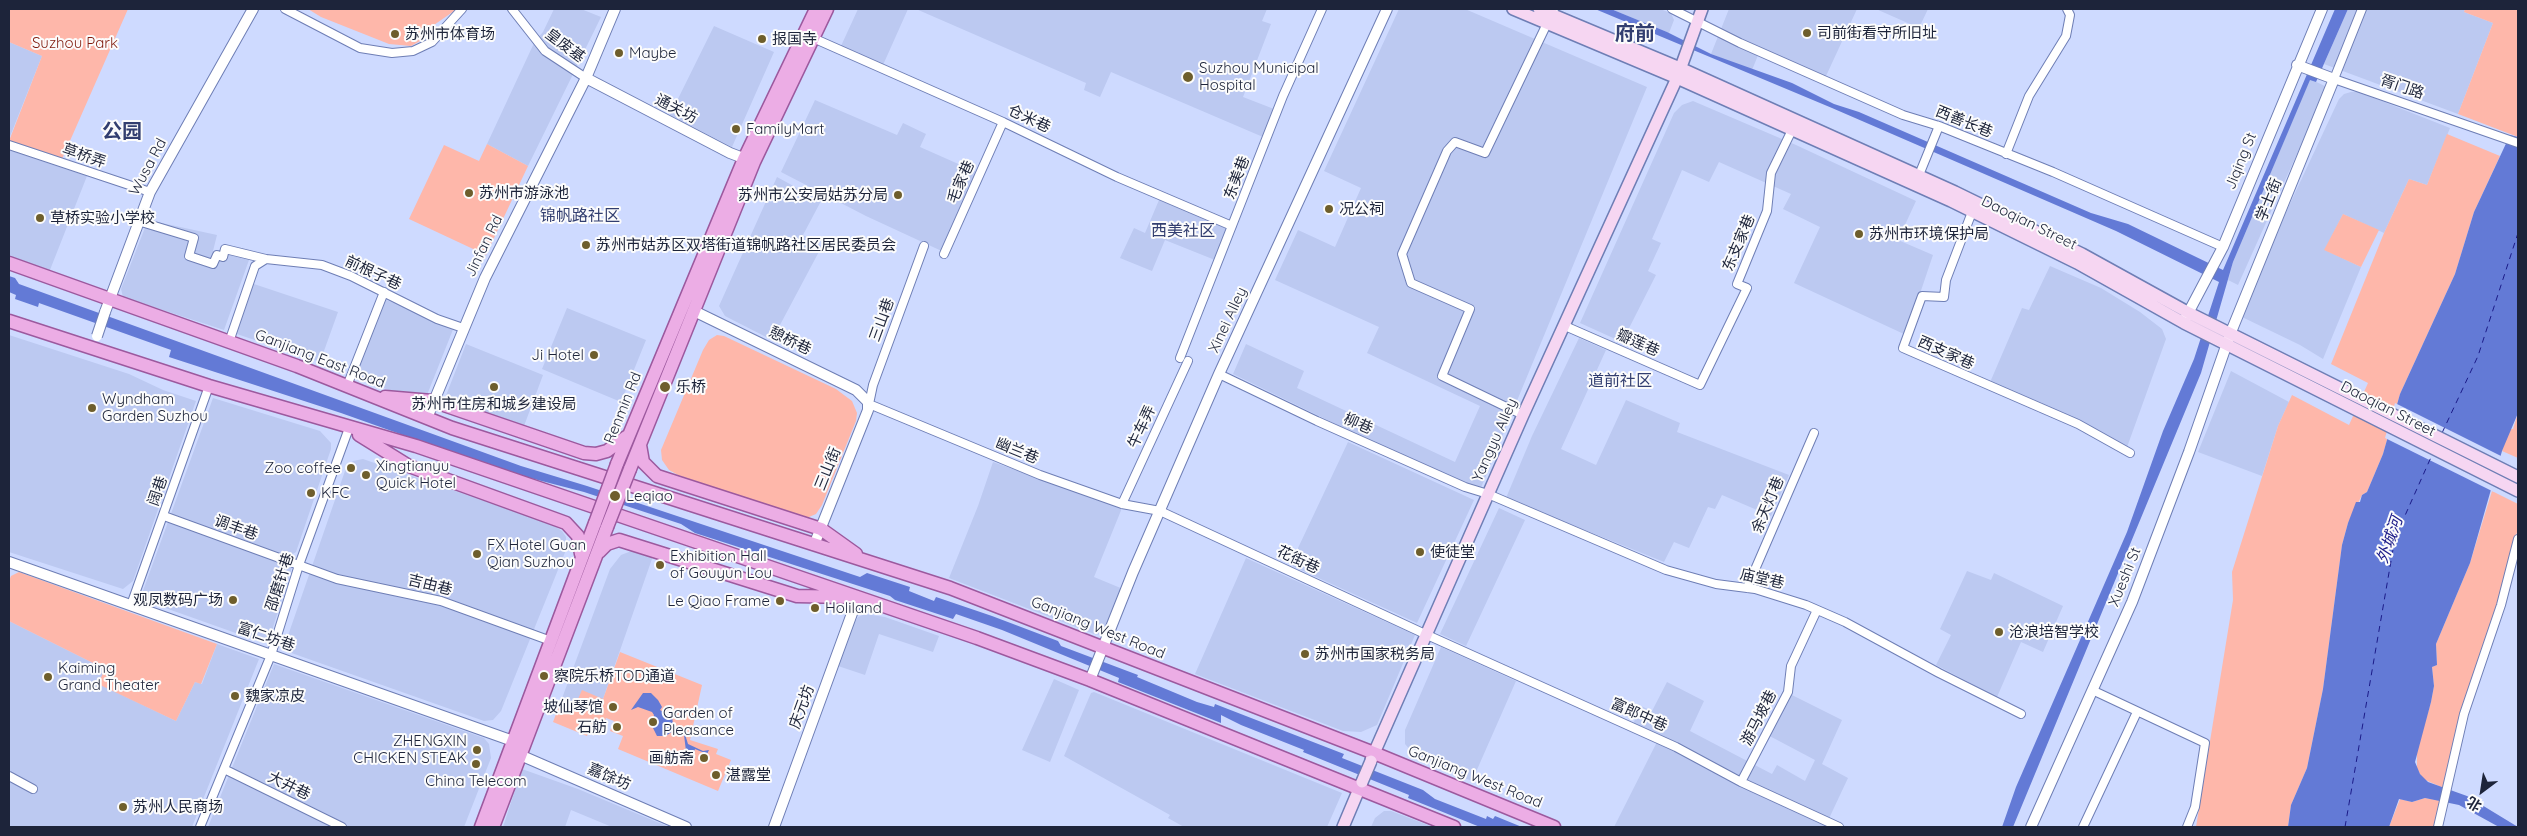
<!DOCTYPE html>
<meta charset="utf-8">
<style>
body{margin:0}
#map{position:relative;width:2527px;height:836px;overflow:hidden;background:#cedaff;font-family:Quicksand,"Noto Sans SC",sans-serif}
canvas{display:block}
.frame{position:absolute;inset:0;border:10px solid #1d243a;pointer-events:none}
.north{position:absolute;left:2457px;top:766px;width:50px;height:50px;-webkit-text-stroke:4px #fcfcfc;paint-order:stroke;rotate:211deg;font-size:14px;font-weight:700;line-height:20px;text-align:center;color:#1d243a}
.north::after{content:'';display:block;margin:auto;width:18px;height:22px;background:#1d243a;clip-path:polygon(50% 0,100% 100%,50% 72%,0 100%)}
</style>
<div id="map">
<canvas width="2527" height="836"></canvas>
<div class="frame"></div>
<div class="north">北</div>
</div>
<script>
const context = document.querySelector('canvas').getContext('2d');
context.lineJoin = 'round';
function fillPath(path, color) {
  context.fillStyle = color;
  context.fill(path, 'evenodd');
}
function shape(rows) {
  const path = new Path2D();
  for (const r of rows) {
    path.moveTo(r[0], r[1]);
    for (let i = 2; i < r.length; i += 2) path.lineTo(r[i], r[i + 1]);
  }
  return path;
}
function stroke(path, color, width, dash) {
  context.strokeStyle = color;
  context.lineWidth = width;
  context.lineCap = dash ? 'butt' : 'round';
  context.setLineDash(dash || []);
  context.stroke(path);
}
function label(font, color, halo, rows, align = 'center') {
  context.font = font + ' Quicksand,"Noto Sans SC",sans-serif';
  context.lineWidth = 4;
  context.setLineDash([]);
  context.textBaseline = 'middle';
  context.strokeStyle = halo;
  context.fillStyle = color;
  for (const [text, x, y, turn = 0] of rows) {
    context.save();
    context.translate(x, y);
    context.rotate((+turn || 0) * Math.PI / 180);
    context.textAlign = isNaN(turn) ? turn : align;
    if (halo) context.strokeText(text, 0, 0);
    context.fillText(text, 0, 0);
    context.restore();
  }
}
fillPath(shape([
 [554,9,581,9,601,17,528,166,487,144,535,41,543,32],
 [858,9,908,9,883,65,841,46],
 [916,9,1267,9,1262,21,1271,24,1243,97,1274,109,1263,137,1111,72,1100,97,1084,90,1086,83],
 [1399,9,1465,9,1647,87,1480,490,1356,434,1233,374,1246,344,1304,371,1297,388,1455,462,1480,406,1367,353,1379,327,1275,280,1298,230,1335,247,1361,188,1324,171],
 [1611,9,1660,9,1671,13,1674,20,1669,33],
 [1729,9,1857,9,1826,76,1761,48,1752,70,1711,54],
 [1876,9,1928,9,1919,28],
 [2348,9,2465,9,2464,12,2493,23,2458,114,2324,64],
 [714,26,774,52,732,147,670,115],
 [9,42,42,56,9,139],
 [2310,79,2327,87,2238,285,2228,280,2233,262],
 [2351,92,2359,92,2450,128,2427,185,2409,179,2384,233,2343,214,2325,250,2361,267,2323,359,2300,345,2242,317,2266,255,2339,99,2344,94],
 [815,100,897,135,903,123,926,134,920,147,981,174,946,253,866,216,781,172],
 [1693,101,1796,145,1916,201,1898,240,1933,255,1906,335,1794,283,1820,227,1783,209,1791,194,1719,162,1709,182,1682,170,1652,239,1661,243,1648,271,1656,275,1622,342,1580,323,1674,113,1682,105],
 [9,150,87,176,48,275,9,260],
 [777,177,821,201,803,235,822,246,772,340,725,316,719,306],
 [1159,200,1232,231,1220,262,1165,240,1152,271,1120,258,1134,228,1145,233],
 [148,220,217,235,213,251,249,260,224,330,123,297,121,289],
 [2050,266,2101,288,2140,312,2162,329,2166,339,2126,450,1988,387,2022,308,2029,310],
 [248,282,338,312,320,362,231,332],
 [379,297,454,327,427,395,415,401,350,374],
 [567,308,646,340,621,402,542,369],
 [9,335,129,374,163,390,196,401,133,581,123,589,9,552],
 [1579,338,1606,350,1561,449,1596,465,1626,400,1680,423,1677,432,1789,475,1771,516,1722,495,1715,509,1708,507,1689,548,1674,542,1664,562,1506,498,1532,436],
 [466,344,543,375,524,426,445,398],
 [2231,371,2289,402,2278,426,2262,476,2198,452],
 [213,398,320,431,331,443,331,449,296,552,286,558,292,567,270,637,261,642,140,599],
 [1348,442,1474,500,1417,623,1290,565],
 [363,459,553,525,562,531,566,537,566,550,501,711,493,720,484,721,283,650,346,468,353,461],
 [993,462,1122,508,1094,577,1123,589,1101,635,1094,634,949,578,978,506],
 [1499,508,1525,520,1466,646,1440,634],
 [634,550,653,556,603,699,578,700,571,705,561,701,610,569,621,555],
 [1246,558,1415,635,1377,725,1361,732,1343,731,1195,674],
 [1967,571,1991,580,1994,573,2063,606,2043,652,2021,642,1997,697,1936,665,1951,635,1940,629],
 [865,614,885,617,939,636,933,652,879,634,865,675,838,666,851,628,858,617],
 [9,621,105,669,99,684,176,721,195,682,202,684,217,644,259,659,192,827,9,827],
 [1441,647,1516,681,1472,781,1417,758,1405,744,1405,730],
 [274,664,484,738,489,744,491,758,464,827,208,827],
 [1054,679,1079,690,1050,762,1022,750],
 [1667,682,1704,701,1690,731,1772,774,1777,765,1805,781,1815,760,1762,732,1784,691,1842,720,1822,764,1848,778,1825,827,1614,827,1660,736,1633,724,1641,706,1652,711],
 [1094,692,1342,793,1327,827,1184,827,1168,818,1170,815,1064,756,1091,693],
 [522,769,578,789,669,827,612,827,571,810,565,827,503,827],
 [1384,811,1391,811,1433,827,1371,827,1375,818]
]), '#bcc9f1');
fillPath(shape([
 [9,9,128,9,62,159,9,141,42,56,9,42],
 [308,9,457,9,431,27,422,40,411,46,389,44,321,17],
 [2465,9,2518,9,2518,137,2458,114,2493,23,2464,12],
 [2447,134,2500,156,2474,212,2455,274,2400,394,2383,454,2367,492,2362,495,2348,523,2342,545,2323,689,2307,768,2291,805,2288,827,2196,827,2233,600,2232,572,2278,426,2292,395,2349,425,2368,383,2331,364,2384,233,2409,179,2427,185],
 [487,144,528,166,486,255,409,219,444,145,479,161],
 [2343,214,2379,230,2361,267,2324,250],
 [717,335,724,336,836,389,852,401,857,413,856,421,822,505,816,514,809,517,800,517,678,475,669,470,662,460,661,450,703,350,709,340],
 [2518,413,2518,458,2502,451,2509,429,2513,429],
 [2492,491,2518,504,2518,528,2498,609,2446,789,2423,779,2417,769,2417,749,2431,702,2434,686,2432,667,2437,665,2436,644,2470,563],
 [19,572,217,644,201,684,195,682,176,721,98,684,105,669,9,621,9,581,11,576],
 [620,652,702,685,690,740,718,749,716,754,731,760,718,791,618,749,623,736,610,731,614,721,606,718,603,725,593,721,587,736,553,722,561,701,571,705,574,698,578,699,582,690,603,699],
 [2425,798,2443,801,2436,827,2389,827,2400,799,2412,802]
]), '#feb7aa');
fillPath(shape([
 [1595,9,1611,9,1667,32,1711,54,1792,83,1834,104,1859,112,2091,213,2128,224,2223,270,2335,9,2348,9,2316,82,2310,80,2233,262,2201,373,2013,827,2002,827,2016,787,2127,532,2163,431,2194,359,2219,282,2116,231,1832,108],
 [2510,135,2518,137,2518,413,2502,451,2470,563,2436,644,2437,665,2432,667,2434,686,2431,702,2415,762,2420,774,2428,782,2467,796,2518,827,2499,827,2459,805,2425,798,2412,802,2399,799,2389,827,2288,827,2291,805,2307,768,2323,689,2342,545,2348,523,2356,502,2360,502,2362,495,2367,492,2383,454,2400,394,2455,274,2474,212],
 [9,276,15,278,19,284,521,466,587,486,860,577,867,573,910,587,909,591,934,601,936,597,992,616,1058,641,1061,646,1138,675,1137,677,1197,702,1214,707,1215,704,1344,754,1342,758,1423,790,1435,799,1486,819,1487,816,1493,819,1495,816,1522,827,1480,827,1408,798,1409,795,1303,752,1304,750,1241,725,1221,715,1221,723,1118,682,1119,678,1002,630,956,614,953,619,895,600,890,596,695,533,681,524,584,492,507,472,341,413,169,357,171,350,39,303,38,307,15,299,16,295,9,292],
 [643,693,651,693,658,700,662,707,660,710,672,717,674,730,684,731,688,744,703,751,709,750,707,754,695,749,693,756,683,756,686,751,684,735,673,731,666,736,657,736,651,724,654,715,652,712,638,707,631,710]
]), '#637ad6');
fillPath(shape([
 [2395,403,2503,457,2494,492,2385,438]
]), '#cedaff');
stroke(shape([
 [2442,433,2478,356,2518,233],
 [2345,827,2395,538,2432,455]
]), '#1b1b88', 1, [6, 5]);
const minor = shape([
 [285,9,360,48,392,53,413,51,432,42,462,9],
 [512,9,545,51,586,78],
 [1672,9,1740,43,1903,115,1939,126,2053,172,2223,247],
 [2362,9,2334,79,2518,143],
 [813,38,1003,122,1117,177,1232,226],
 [9,145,150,192],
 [2006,154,2029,96,2066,36,2070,15,2067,9],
 [1919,175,1939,126],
 [1972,212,1946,280,1944,297,1922,296,1903,348,2078,424,2130,453],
 [138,221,194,238,189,256,213,264,217,255,223,257,225,249,266,259],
 [924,246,873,385,869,404,1040,475,1122,504,1160,511,1425,634,1676,747,1741,782,1839,827],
 [944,254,1003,122],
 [1565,326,1700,385,1747,288,1737,284,1767,211,1771,173,1792,130],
 [229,342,255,266,266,259,322,265,351,276,437,319,463,328],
 [1180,358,1283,96,1322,9],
 [1219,374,1317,421,1465,487,1488,494,1666,570,1716,584,1755,589,1806,605,1845,622,1939,673,2021,714],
 [347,386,384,292],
 [1523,415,1442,376,1470,309,1411,283,1402,254,1447,151,1455,142,1485,153,1554,9],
 [1122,504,1188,361],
 [164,516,337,579,441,601,551,641],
 [1747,588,1814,433],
 [131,605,209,386],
 [2092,690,2205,743,2195,807,2187,827],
 [224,769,342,827],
 [9,776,33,789],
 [1741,782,1788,692,1791,666,1817,610],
 [200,827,271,655,299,565,349,428],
 [2083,827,2137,712],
 [2438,827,2464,714,2501,605,2518,539]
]);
const tertiary = shape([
 [586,78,730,153,751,161],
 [694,311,856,390,868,402,868,410,814,545],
 [105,312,150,192,253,9],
 [2185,319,2223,247,2322,9],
 [427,418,485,278,586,78,615,9],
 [9,562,513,741],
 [1090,680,1133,572,1219,374,1387,9],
 [520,755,686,827],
 [774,827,858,597],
 [2031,827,2132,602,2189,452,2231,332,2334,79,2297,65]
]);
const secondary = shape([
 [1513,9,1677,78,1951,201,2077,263,2184,323,2518,491],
 [1539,9,1680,68,1955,192,2082,254,2189,313,2518,477],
 [1371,760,1523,415,1677,78,1702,9],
 [1343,827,1362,782]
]);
const primary = shape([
 [9,263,297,366,452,428,950,588,1374,753,1554,827],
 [9,321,209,386,416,446,977,638,1090,680,1454,827],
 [385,397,432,401,584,453,596,454,607,451,626,437],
 [359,435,409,466,566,523,578,536,581,554],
 [640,445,643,462,657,476,821,529,856,554],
 [617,464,744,159,816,9],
 [630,469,754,162,827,9],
 [599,552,607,544,619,540,797,596,849,597],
 [481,827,595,523],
 [493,827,607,527]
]);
stroke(minor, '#6e7eb5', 10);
stroke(tertiary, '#6e7eb5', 12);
stroke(secondary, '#6e7eb5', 14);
stroke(primary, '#9c599e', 15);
stroke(minor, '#fff', 8);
stroke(tertiary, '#fff', 10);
stroke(secondary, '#f6d6f2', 11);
stroke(primary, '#ecade5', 12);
const tertiaryBridge = shape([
 [97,336,105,312]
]);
const secondaryBridge = shape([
 [1362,782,1371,761]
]);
const primaryBridge = shape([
 [595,523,617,464],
 [607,527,630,469]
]);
stroke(tertiaryBridge, '#6e7eb5', 12, []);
stroke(secondaryBridge, '#6e7eb5', 14, []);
stroke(primaryBridge, '#9c599e', 15, []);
stroke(tertiaryBridge, '#fff', 10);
stroke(secondaryBridge, '#f6d6f2', 11);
stroke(primaryBridge, '#ecade5', 12);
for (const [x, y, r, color] of [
 [1807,33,5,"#6e5e2c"],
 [395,34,5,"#6e5e2c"],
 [762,39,5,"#6e5e2c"],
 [619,53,5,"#6e5e2c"],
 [1188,77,6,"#6e5e2c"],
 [736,129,5,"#6e5e2c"],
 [469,193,5,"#6e5e2c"],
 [898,195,5,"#6e5e2c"],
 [1329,209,5,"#6e5e2c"],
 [40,218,5,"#6e5e2c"],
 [1859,234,5,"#6e5e2c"],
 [586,245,5,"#6e5e2c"],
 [594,355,5,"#6e5e2c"],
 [494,387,5,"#6e5e2c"],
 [665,387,6,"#6e5e2c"],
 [92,408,5,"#6e5e2c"],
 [351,468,5,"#6e5e2c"],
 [366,475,5,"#6e5e2c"],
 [311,493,5,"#6e5e2c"],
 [615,496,6,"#6e5e2c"],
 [1420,552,5,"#6e5e2c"],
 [477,554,5,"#6e5e2c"],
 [660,565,5,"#6e5e2c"],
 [233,600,5,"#6e5e2c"],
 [780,601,5,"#6e5e2c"],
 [815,608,5,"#6e5e2c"],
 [1999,632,5,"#6e5e2c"],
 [1305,654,5,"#6e5e2c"],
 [544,676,5,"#6e5e2c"],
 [48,677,5,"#6e5e2c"],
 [235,696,5,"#6e5e2c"],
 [613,707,5,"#6e5e2c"],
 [653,722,5,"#6e5e2c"],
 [617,727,5,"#6e5e2c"],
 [477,750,5,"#6e5e2c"],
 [704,758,5,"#6e5e2c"],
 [476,764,5,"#6e5e2c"],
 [716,775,5,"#6e5e2c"],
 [123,807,5,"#6e5e2c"]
]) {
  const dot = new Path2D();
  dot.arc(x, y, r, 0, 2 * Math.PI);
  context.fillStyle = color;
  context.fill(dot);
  stroke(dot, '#fcfcfc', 2);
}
label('15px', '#1d243a', '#fcfcfc', [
 ["司前街看守所旧址",1817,33],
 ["苏州市体育场",405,34],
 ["报国寺",772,39],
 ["Maybe",629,53],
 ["Suzhou Municipal",1199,68],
 ["Hospital",1199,85],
 ["FamilyMart",746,129],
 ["苏州市游泳池",479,193],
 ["苏州市公安局姑苏分局",888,195,"right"],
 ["况公祠",1339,209],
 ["草桥实验小学校",50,218],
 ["苏州市环境保护局",1869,234],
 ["苏州市姑苏区双塔街道锦帆路社区居民委员会",596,245],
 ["Ji Hotel",584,355,"right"],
 ["乐桥",676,387],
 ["Wyndham",102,399],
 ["Garden Suzhou",102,416],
 ["苏州市住房和城乡建设局",494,404,"center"],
 ["Xingtianyu",376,466],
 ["Quick Hotel",376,483],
 ["Zoo coffee",341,468,"right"],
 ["KFC",321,493],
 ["Leqiao",626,496],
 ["FX Hotel Guan",487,545],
 ["Qian Suzhou",487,562],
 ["使徒堂",1430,552],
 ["Exhibition Hall",670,556],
 ["of Gouyun Lou",670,573],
 ["观凤数码广场",223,600,"right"],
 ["Le Qiao Frame",770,601,"right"],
 ["Holiland",825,608],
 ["沧浪培智学校",2009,632],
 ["苏州市国家税务局",1315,654],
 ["Kaiming",58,668],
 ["Grand Theater",58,685],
 ["察院乐桥TOD通道",554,676],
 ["魏家凉皮",245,696],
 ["坡仙琴馆",603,707,"right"],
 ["Garden of",663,713],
 ["Pleasance",663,730],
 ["石舫",607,727,"right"],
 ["ZHENGXIN",467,741,"right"],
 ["CHICKEN STEAK",467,758,"right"],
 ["画舫斋",694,758,"right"],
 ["湛露堂",726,775],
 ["China Telecom",476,781,"center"],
 ["苏州人民商场",133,807]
], 'left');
label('15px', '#811c0e', '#fcfcfc', [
 ["Suzhou Park",75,43]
]);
label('15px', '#1d243a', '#fcfcfc', [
 ["皇废基",565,46,37],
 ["胥门路",2402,87,19],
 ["通关坊",676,109,27],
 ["仓米巷",1029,119,25],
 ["西善长巷",1964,122,22],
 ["草桥弄",84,156,19],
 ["Jiqing St",2241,161,-68],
 ["Wusa Rd",148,167,-62],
 ["东美巷",1237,178,-69],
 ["毛家巷",961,182,-66],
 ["学士街",2269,200,-68],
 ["Daoqian Street",2029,223,26],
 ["东支家巷",1739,243,-67],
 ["Jinfan Rd",484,246,-64],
 ["前根子巷",373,273,25],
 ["三山巷",882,320,-70],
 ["Xinei Alley",1228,320,-65],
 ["憩桥巷",790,341,26],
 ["瓣莲巷",1638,343,24],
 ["西支家巷",1946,353,24],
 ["Ganjiang East Road",320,359,21],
 ["Renmin Rd",623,408,-68],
 ["Daoqian Street",2388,409,27],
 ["柳巷",1358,424,24],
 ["牛车弄",1142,427,-65],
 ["Yangyu Alley",1495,440,-66],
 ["幽兰巷",1017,451,22],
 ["三山街",828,469,-68],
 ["阔巷",158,491,-71],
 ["余天灯巷",1768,505,-67],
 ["调丰巷",236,528,20],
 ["花街巷",1298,560,25],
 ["Xueshi St",2125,577,-68],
 ["庙堂巷",1762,579,13],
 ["邵磨针巷",280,582,-72],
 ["吉由巷",430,585,14],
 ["Ganjiang West Road",1098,628,22],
 ["富仁坊巷",266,637,19],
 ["庆元坊",802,707,-70],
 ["富郎中巷",1639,715,24],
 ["游马坡巷",1759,718,-63],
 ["嘉馀坊",609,777,23],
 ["Ganjiang West Road",1475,777,22],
 ["大井巷",289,786,26]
]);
label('16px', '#323e70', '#fcfcfc', [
 ["锦帆路社区",580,216],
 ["西美社区",1183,231],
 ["道前社区",1620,381]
]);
label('italic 16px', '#1b1b88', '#fcfcfc', [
 ["外城河",2390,540,-71]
]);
label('bold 20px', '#323e70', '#fcfcfc', [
 ["府前",1635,34],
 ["公园",122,132]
]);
</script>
